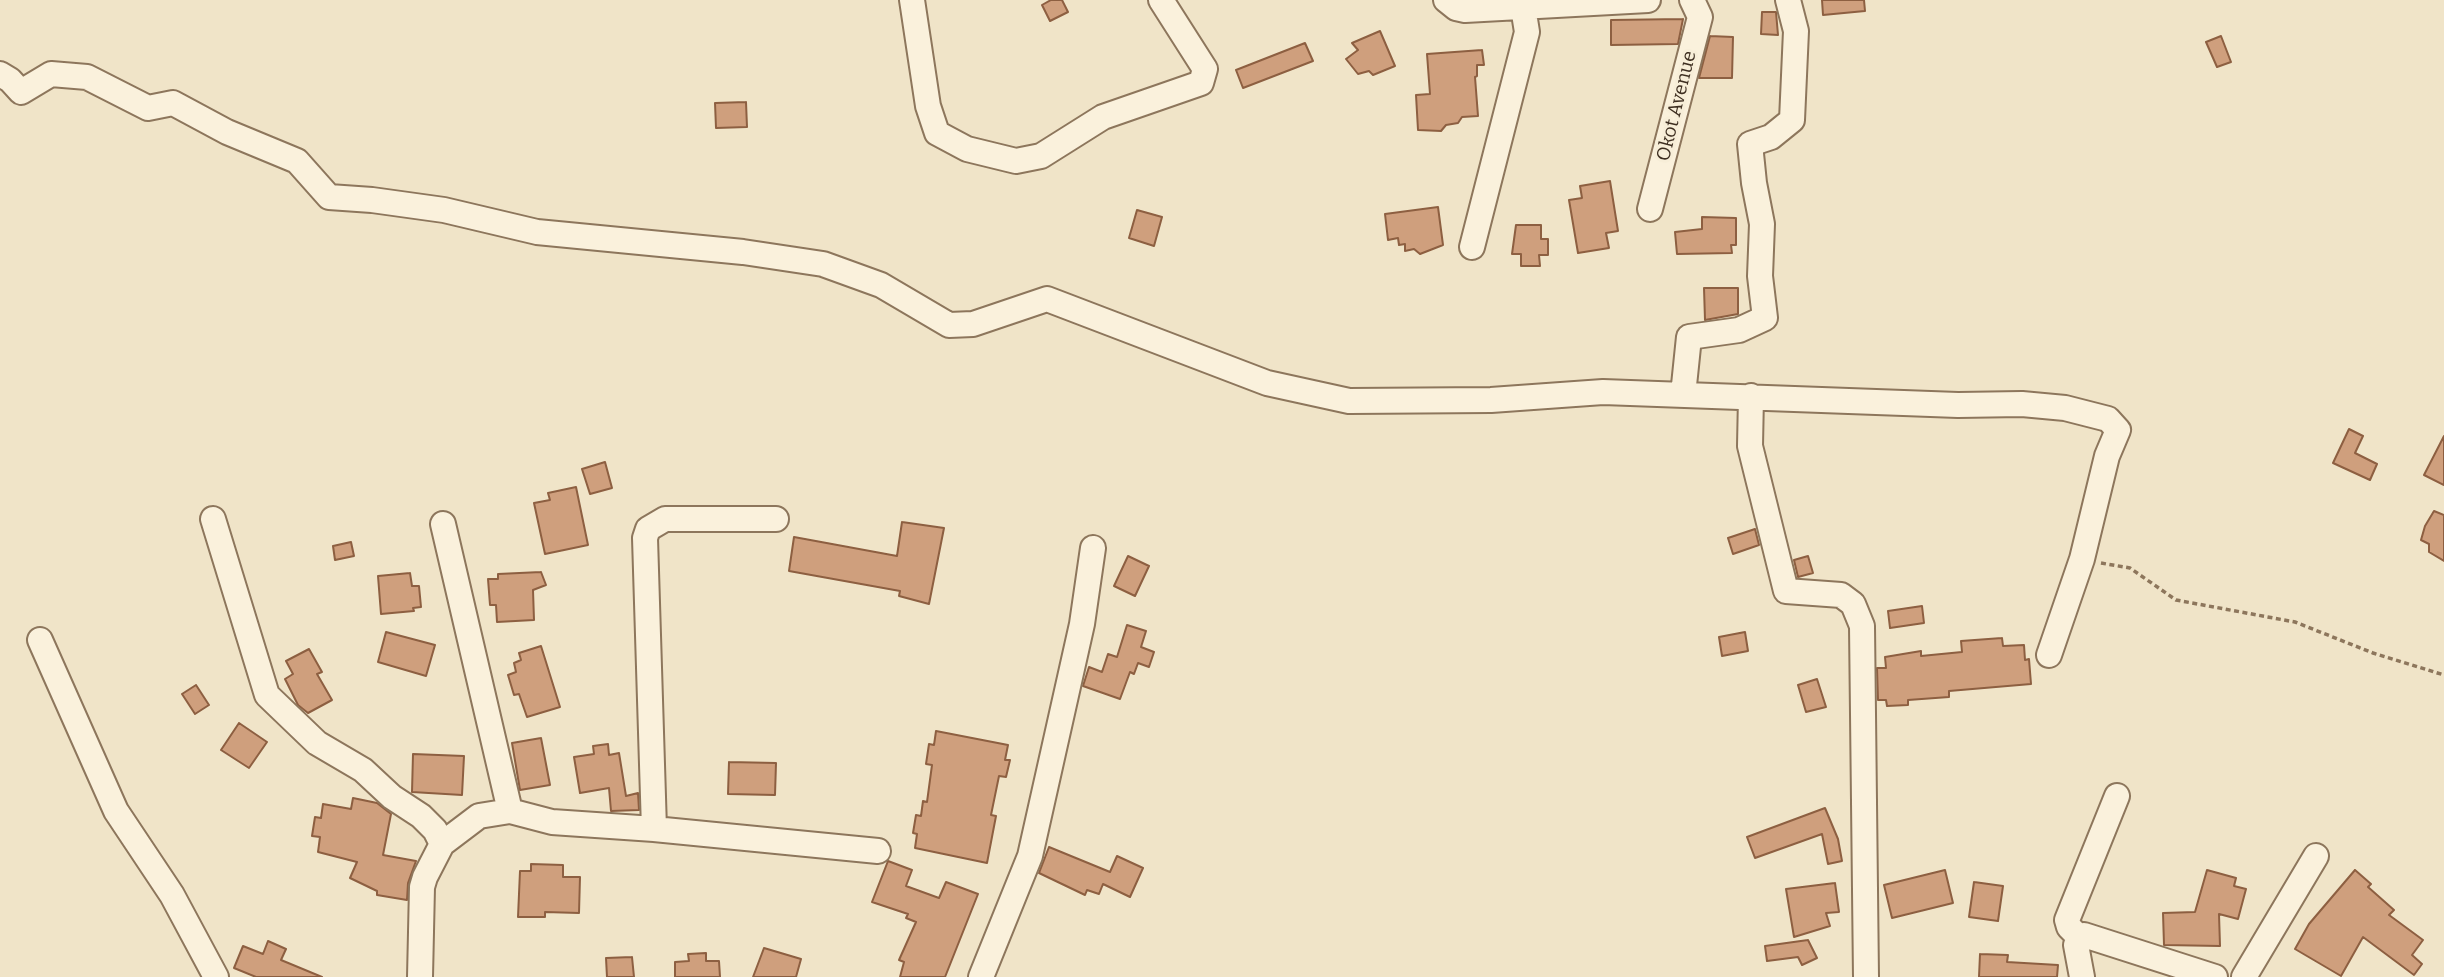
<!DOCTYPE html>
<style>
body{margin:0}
canvas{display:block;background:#f0e4c8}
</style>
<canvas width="2444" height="977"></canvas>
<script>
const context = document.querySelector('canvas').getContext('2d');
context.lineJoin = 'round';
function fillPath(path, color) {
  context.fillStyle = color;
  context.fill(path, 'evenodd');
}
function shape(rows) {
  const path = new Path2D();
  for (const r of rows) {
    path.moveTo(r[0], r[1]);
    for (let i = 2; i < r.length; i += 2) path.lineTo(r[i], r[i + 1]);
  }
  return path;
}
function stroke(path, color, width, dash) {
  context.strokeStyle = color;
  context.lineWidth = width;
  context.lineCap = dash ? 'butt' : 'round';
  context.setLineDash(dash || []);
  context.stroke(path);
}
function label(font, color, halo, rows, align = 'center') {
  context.font = font + ' Bitter,serif';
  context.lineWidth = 6;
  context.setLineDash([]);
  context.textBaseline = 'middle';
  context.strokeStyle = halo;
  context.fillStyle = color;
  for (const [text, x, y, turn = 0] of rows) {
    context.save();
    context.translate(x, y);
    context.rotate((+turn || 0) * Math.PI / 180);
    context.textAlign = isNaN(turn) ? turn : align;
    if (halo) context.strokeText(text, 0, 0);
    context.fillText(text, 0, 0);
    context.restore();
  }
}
const building = shape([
 [1051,0,1062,0,1068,12,1050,21,1042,5,1051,0],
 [1822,0,1864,0,1865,11,1823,15,1822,0],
 [1762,12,1776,12,1778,35,1761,34,1762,12],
 [1683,19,1678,44,1611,45,1611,20,1683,19],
 [1380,31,1395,66,1373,75,1369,71,1358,74,1346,59,1358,50,1352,43,1380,31],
 [1710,36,1733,37,1732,78,1699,78,1710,36],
 [2221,36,2231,62,2217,67,2206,42,2221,36],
 [1305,43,1313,61,1243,88,1236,70,1305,43],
 [1482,50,1484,65,1477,65,1477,76,1475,77,1478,116,1462,117,1458,123,1446,125,1441,131,1418,130,1416,95,1430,94,1427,54,1482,50],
 [746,102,747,127,716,128,715,103,746,102],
 [1610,181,1618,231,1606,233,1609,248,1578,253,1569,200,1582,198,1580,186,1610,181],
 [1438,207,1443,245,1420,254,1414,249,1405,251,1405,244,1399,245,1398,238,1388,240,1385,214,1438,207],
 [1137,210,1162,217,1154,246,1129,238,1137,210],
 [1702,217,1736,218,1736,245,1731,245,1732,253,1677,254,1675,232,1702,229,1702,217],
 [1516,225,1541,225,1541,239,1548,239,1548,255,1539,255,1540,266,1521,266,1521,254,1512,254,1516,225],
 [1704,288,1738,288,1738,314,1705,320,1704,288],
 [2349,429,2363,436,2355,453,2377,464,2370,480,2333,463,2349,429],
 [2444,436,2444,485,2424,475,2444,436],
 [605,462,612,488,590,494,582,469,605,462],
 [576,487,588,545,545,554,534,503,550,500,548,493,576,487],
 [2434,511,2444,515,2444,561,2429,552,2429,544,2421,540,2425,526,2434,511],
 [902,522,944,528,929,604,899,596,900,591,789,571,794,537,897,556,902,522],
 [1755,529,1759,545,1733,554,1728,538,1755,529],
 [351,542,354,556,335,560,333,546,351,542],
 [1128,556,1149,566,1135,596,1114,586,1128,556],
 [1808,556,1813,573,1798,577,1794,560,1808,556],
 [541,572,546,585,533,590,534,620,497,622,496,605,490,605,488,579,498,579,498,574,541,572],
 [410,573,412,586,419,586,421,607,413,608,414,611,381,614,378,576,410,573],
 [1922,606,1924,623,1890,628,1888,611,1922,606],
 [1127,625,1146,631,1141,647,1154,652,1149,667,1138,663,1134,674,1130,672,1120,699,1083,686,1089,667,1102,672,1108,654,1117,657,1127,625],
 [386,632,435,645,426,676,378,662,386,632],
 [1745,632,1748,651,1722,656,1719,637,1745,632],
 [2002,638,2003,646,2024,645,2025,660,2029,659,2031,684,1949,691,1949,697,1908,700,1908,705,1887,706,1886,700,1878,700,1877,668,1886,668,1885,657,1921,651,1921,656,1962,652,1961,641,2002,638],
 [541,646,560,707,527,717,519,694,514,695,508,675,516,672,514,663,521,660,519,653,541,646],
 [309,649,322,672,317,674,332,700,308,713,298,705,285,679,293,674,286,661,309,649],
 [1817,679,1826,707,1806,712,1798,685,1817,679],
 [196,685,209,705,195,714,182,694,196,685],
 [239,723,267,742,249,768,221,750,239,723],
 [936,731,1008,745,1005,760,1010,760,1006,777,999,776,991,815,996,816,987,863,915,848,917,834,913,833,916,815,921,816,923,801,927,802,932,765,926,764,929,744,934,745,936,731],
 [541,738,550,785,520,790,512,743,541,738],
 [608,744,609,755,619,753,626,796,638,793,639,810,611,811,609,788,580,793,574,757,594,754,593,746,608,744],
 [413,754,464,756,462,795,412,792,413,754],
 [729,762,776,763,775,795,728,794,729,762],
 [353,798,377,803,391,814,383,855,416,861,408,883,407,900,377,895,377,891,350,878,357,862,318,852,320,837,312,836,315,817,321,818,323,804,351,809,353,798],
 [1825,808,1838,839,1842,861,1828,864,1822,834,1755,858,1747,837,1825,808],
 [1049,847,1110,872,1117,856,1143,868,1130,897,1103,884,1099,894,1087,890,1085,895,1039,873,1049,847],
 [888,861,912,870,906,886,939,898,946,882,978,894,945,977,900,977,904,962,899,960,916,922,906,918,908,914,872,902,888,861],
 [531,864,563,865,563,877,580,877,579,913,545,912,545,917,518,917,520,871,531,871,531,864],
 [1945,870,1953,903,1892,918,1884,885,1945,870],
 [2207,870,2236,878,2234,886,2246,889,2238,919,2219,914,2220,946,2164,945,2163,913,2195,912,2207,870],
 [2355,870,2371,884,2368,887,2394,910,2389,915,2423,940,2412,955,2422,964,2414,975,2363,937,2341,976,2295,949,2309,924,2355,870],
 [1974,882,2003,886,1998,921,1969,917,1974,882],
 [1835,883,1839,912,1826,913,1830,926,1794,937,1786,889,1835,883],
 [1808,940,1817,958,1802,965,1798,957,1767,961,1765,946,1808,940],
 [268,941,286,949,281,960,322,977,256,977,234,968,243,946,263,954,268,941],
 [764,948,801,959,796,977,753,977,764,948],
 [706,953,706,961,719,961,720,977,675,977,675,962,689,961,688,954,706,953],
 [1980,954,2008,955,2007,962,2058,965,2057,977,1979,977,1980,954],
 [632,957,634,977,607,977,606,958,632,957]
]);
fillPath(building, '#cf9f7d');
stroke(building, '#8d5f41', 2);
const minor = shape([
 [912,0,928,106,937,133,967,149,1016,161,1041,156,1103,117,1201,83,1205,69,1161,0],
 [1446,0,1456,8,1465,10,1648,0],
 [0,74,10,80,21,92,51,74,87,77,148,108,173,103,227,132,297,161,329,197,372,200,444,210,537,232,743,252,823,264,881,285,949,325,973,324,1047,299,1267,383,1349,401,1491,400,1603,392,1958,405,2022,404,2065,408,2108,419,2118,430,2107,456,2082,559,2049,655],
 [1650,209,1700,17,1692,0],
 [1472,247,1527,32,1523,7],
 [1683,395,1689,337,1739,330,1765,318,1760,276,1762,224,1754,183,1750,144,1771,137,1792,120,1796,31,1788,0],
 [1751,396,1750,446,1786,591,1841,595,1853,604,1862,626,1866,977],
 [213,519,267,695,317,743,363,770,392,797,421,816,435,830,442,844],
 [443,524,510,811],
 [40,640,116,811,172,895,216,977],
 [654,829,878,851],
 [2079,937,2069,927,2067,920,2117,796],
 [420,977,422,887,425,877,442,844,479,816,510,811,552,822,654,829,645,538,648,529,665,519,776,519],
 [981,977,1030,856,1082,624,1093,548],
 [2082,977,2076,945,2079,937,2084,935,2215,977],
 [2244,977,2316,856]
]);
stroke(minor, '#8d765c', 28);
stroke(shape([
 [2101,563,2130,568,2176,600,2295,622,2373,653,2444,675]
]), '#8d765c', 3.5, [5, 3.5]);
stroke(minor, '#faf1dc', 24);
label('19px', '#3d2e20', '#f7eed8', [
 ["Okot Avenue",1677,106,-76]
]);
</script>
